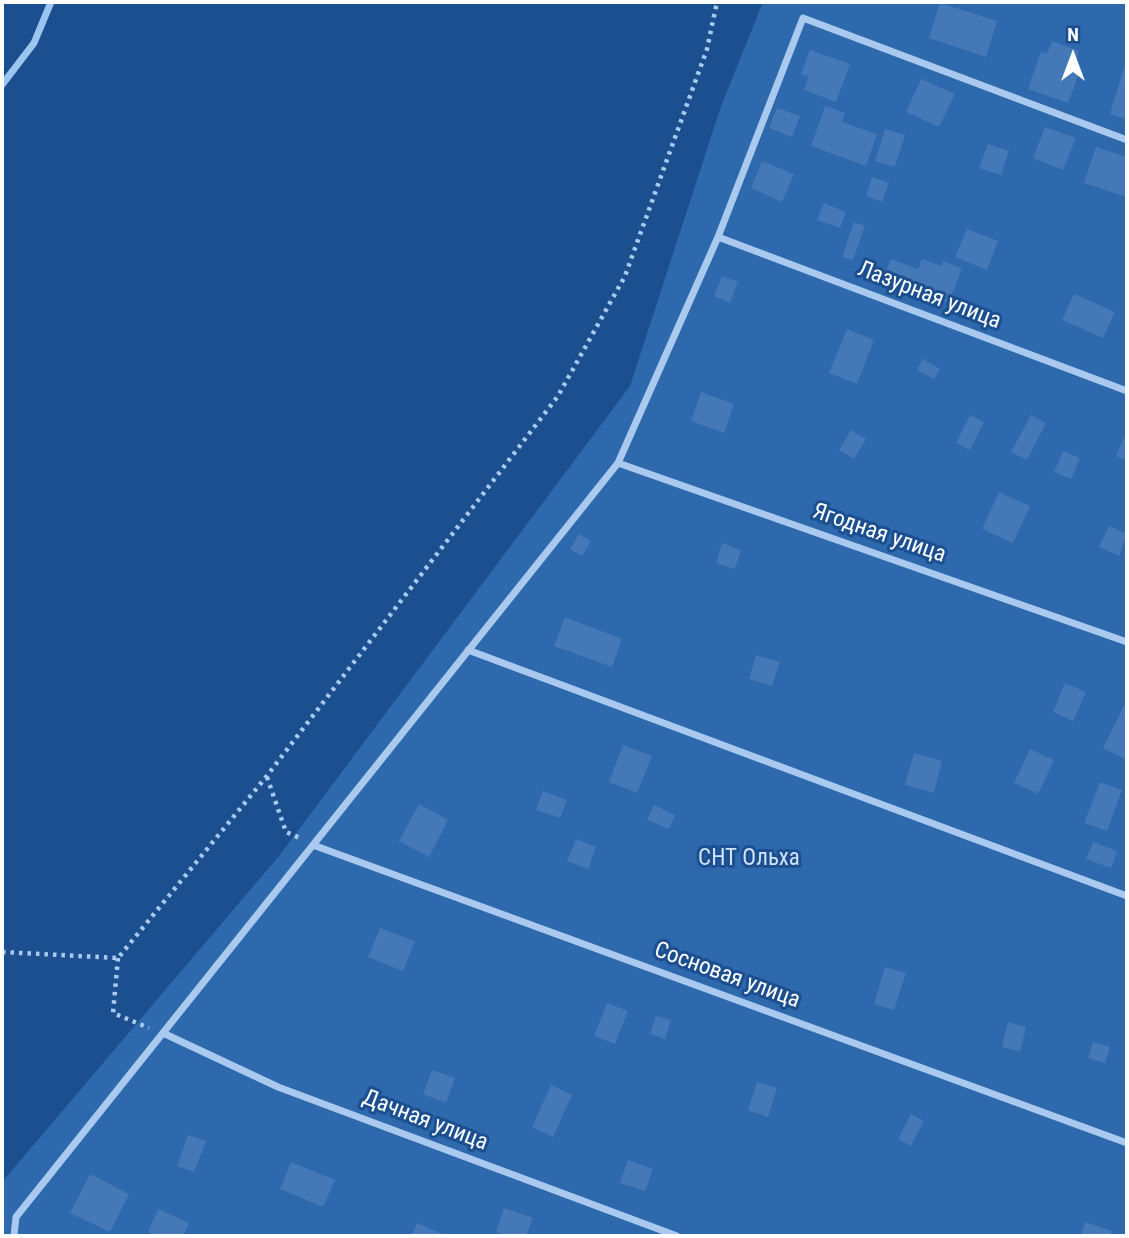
<!DOCTYPE html>
<meta charset="utf-8">
<style>
body{margin:0}
#map{position:relative;width:1129px;height:1238px;overflow:hidden;background:#1b4f8f;font-family:"Roboto Condensed",sans-serif}
canvas{display:block}
.frame{position:absolute;inset:0;border:4px solid #fff;pointer-events:none}
.north{position:absolute;left:1038px;top:21px;width:70px;height:70px;-webkit-text-stroke:5px #1b4f8f;paint-order:stroke;rotate:0deg;font-size:19px;font-weight:700;line-height:28px;text-align:center;color:#fff}
.north::after{content:'';display:block;margin:auto;width:24px;height:32px;background:#fff;clip-path:polygon(50% 0,100% 100%,50% 72%,0 100%)}
</style>
<div id="map">
<canvas width="1129" height="1238"></canvas>
<div class="frame"></div>
<div class="north">N</div>
</div>
<script>
const context = document.querySelector('canvas').getContext('2d');
context.lineJoin = 'round';
function fillPath(path, color) {
  context.fillStyle = color;
  context.fill(path, 'evenodd');
}
function shape(rows) {
  const path = new Path2D();
  for (const r of rows) {
    path.moveTo(r[0], r[1]);
    for (let i = 2; i < r.length; i += 2) path.lineTo(r[i], r[i + 1]);
  }
  return path;
}
function stroke(path, color, width, dash) {
  context.strokeStyle = color;
  context.lineWidth = width;
  context.lineCap = dash ? 'butt' : 'round';
  context.setLineDash(dash || []);
  context.stroke(path);
}
function label(font, color, halo, rows, align = 'center') {
  context.font = font + ' "Roboto Condensed",sans-serif';
  context.lineWidth = 6;
  context.setLineDash([]);
  context.textBaseline = 'middle';
  context.strokeStyle = halo;
  context.fillStyle = color;
  for (const [text, x, y, turn = 0] of rows) {
    context.save();
    context.translate(x, y);
    context.rotate((+turn || 0) * Math.PI / 180);
    context.textAlign = isNaN(turn) ? turn : align;
    if (halo) context.strokeText(text, 0, 0);
    context.fillText(text, 0, 0);
    context.restore();
  }
}
fillPath(shape([
 [763,2,1127,2,1127,1236,2,1236,2,1182,279,856,630,386,721,106]
]), '#2e69ad');
stroke(shape([
 [2,85,34,43,51,2]
]), '#9cc4f0', 7);
fillPath(shape([
 [940,3,997,21,986,57,929,38],
 [1052,41,1079,51,1074,65,1081,68,1068,103,1028,89,1041,52,1047,54],
 [810,50,850,64,836,102,804,90,809,77,801,74],
 [1125,65,1127,66,1126,119,1110,114],
 [921,79,955,94,939,127,906,112],
 [825,106,845,113,842,122,877,134,866,166,811,146],
 [777,108,800,116,792,137,769,128],
 [1045,127,1076,138,1063,170,1033,158],
 [885,129,905,135,895,167,875,161],
 [988,144,1009,151,1001,175,979,168],
 [1096,147,1127,157,1127,197,1084,183],
 [762,161,794,174,782,202,751,188],
 [872,177,889,183,882,202,866,196],
 [824,203,846,212,840,228,817,220],
 [854,222,865,226,853,260,842,257],
 [967,229,998,241,987,270,955,257],
 [891,259,918,269,922,259,941,266,943,261,962,268,949,303,883,279],
 [722,276,738,282,730,303,714,296],
 [1074,294,1115,312,1103,338,1062,320],
 [847,329,874,340,857,384,829,373],
 [923,359,940,369,934,379,917,370],
 [701,392,734,404,724,433,691,421],
 [970,415,984,422,970,450,956,443],
 [1031,415,1046,423,1027,460,1011,452],
 [851,430,866,439,854,459,839,450],
 [1124,437,1127,439,1127,461,1116,456],
 [1063,451,1080,458,1071,479,1054,472],
 [999,492,1030,506,1013,543,982,529],
 [1109,526,1127,534,1119,556,1099,547],
 [579,534,591,541,582,556,570,549],
 [722,543,741,550,735,569,716,563],
 [565,617,622,639,612,667,554,646],
 [756,655,780,662,772,686,749,679],
 [1065,683,1086,692,1073,721,1053,712],
 [1125,704,1127,705,1127,760,1103,748],
 [623,745,652,756,637,793,609,782],
 [1030,749,1054,760,1038,794,1014,783],
 [914,753,942,761,934,793,905,785],
 [1100,782,1122,790,1107,831,1084,823],
 [543,791,567,800,560,818,536,810],
 [419,804,448,820,429,857,399,841],
 [654,805,675,815,669,829,647,820],
 [576,839,596,847,588,869,567,861],
 [1093,842,1117,851,1111,868,1086,859],
 [380,928,415,941,403,971,368,957],
 [885,967,906,973,894,1010,874,1004],
 [607,1003,628,1011,615,1044,594,1036],
 [656,1016,671,1020,665,1039,650,1034],
 [1008,1022,1026,1027,1020,1052,1002,1047],
 [1093,1042,1110,1047,1105,1063,1088,1058],
 [432,1070,455,1078,446,1103,423,1094],
 [757,1082,777,1088,768,1117,748,1110],
 [551,1085,572,1095,553,1137,532,1127],
 [911,1114,924,1121,911,1146,898,1139],
 [188,1135,206,1141,194,1172,177,1166],
 [628,1160,653,1169,645,1191,620,1183],
 [291,1162,335,1180,323,1207,280,1189],
 [90,1174,129,1194,110,1232,70,1213],
 [504,1208,533,1218,526,1236,507,1236,496,1232],
 [158,1209,189,1223,183,1236,157,1236,148,1232],
 [1085,1222,1112,1231,1110,1236,1081,1236],
 [417,1223,447,1236,411,1236]
]), '#4478b7');
stroke(shape([
 [267,777,286,832,302,839],
 [2,952,118,958,266,777,558,396,625,276,707,49,717,2],
 [118,958,113,1013,149,1028]
]), '#a9c9ee', 4.5, [3.5, 5]);
stroke(shape([
 [718,237,1127,391],
 [618,463,1127,642],
 [468,650,1127,896],
 [313,845,1127,1143],
 [163,1033,278,1087,677,1236],
 [14,1236,16,1217,618,463,718,237,803,18,1127,140]
]), '#a9c9ee', 7);
label('23px', '#fff', '#1b4f8f', [
 ["Лазурная улица",929,296,21],
 ["Ягодная улица",879,534,19],
 ["Сосновая улица",727,976,20],
 ["Дачная улица",425,1121,21]
]);
label('23px', '#cfe3fa', '#1b4f8f', [
 ["СНТ Ольха",749,859]
]);
</script>
